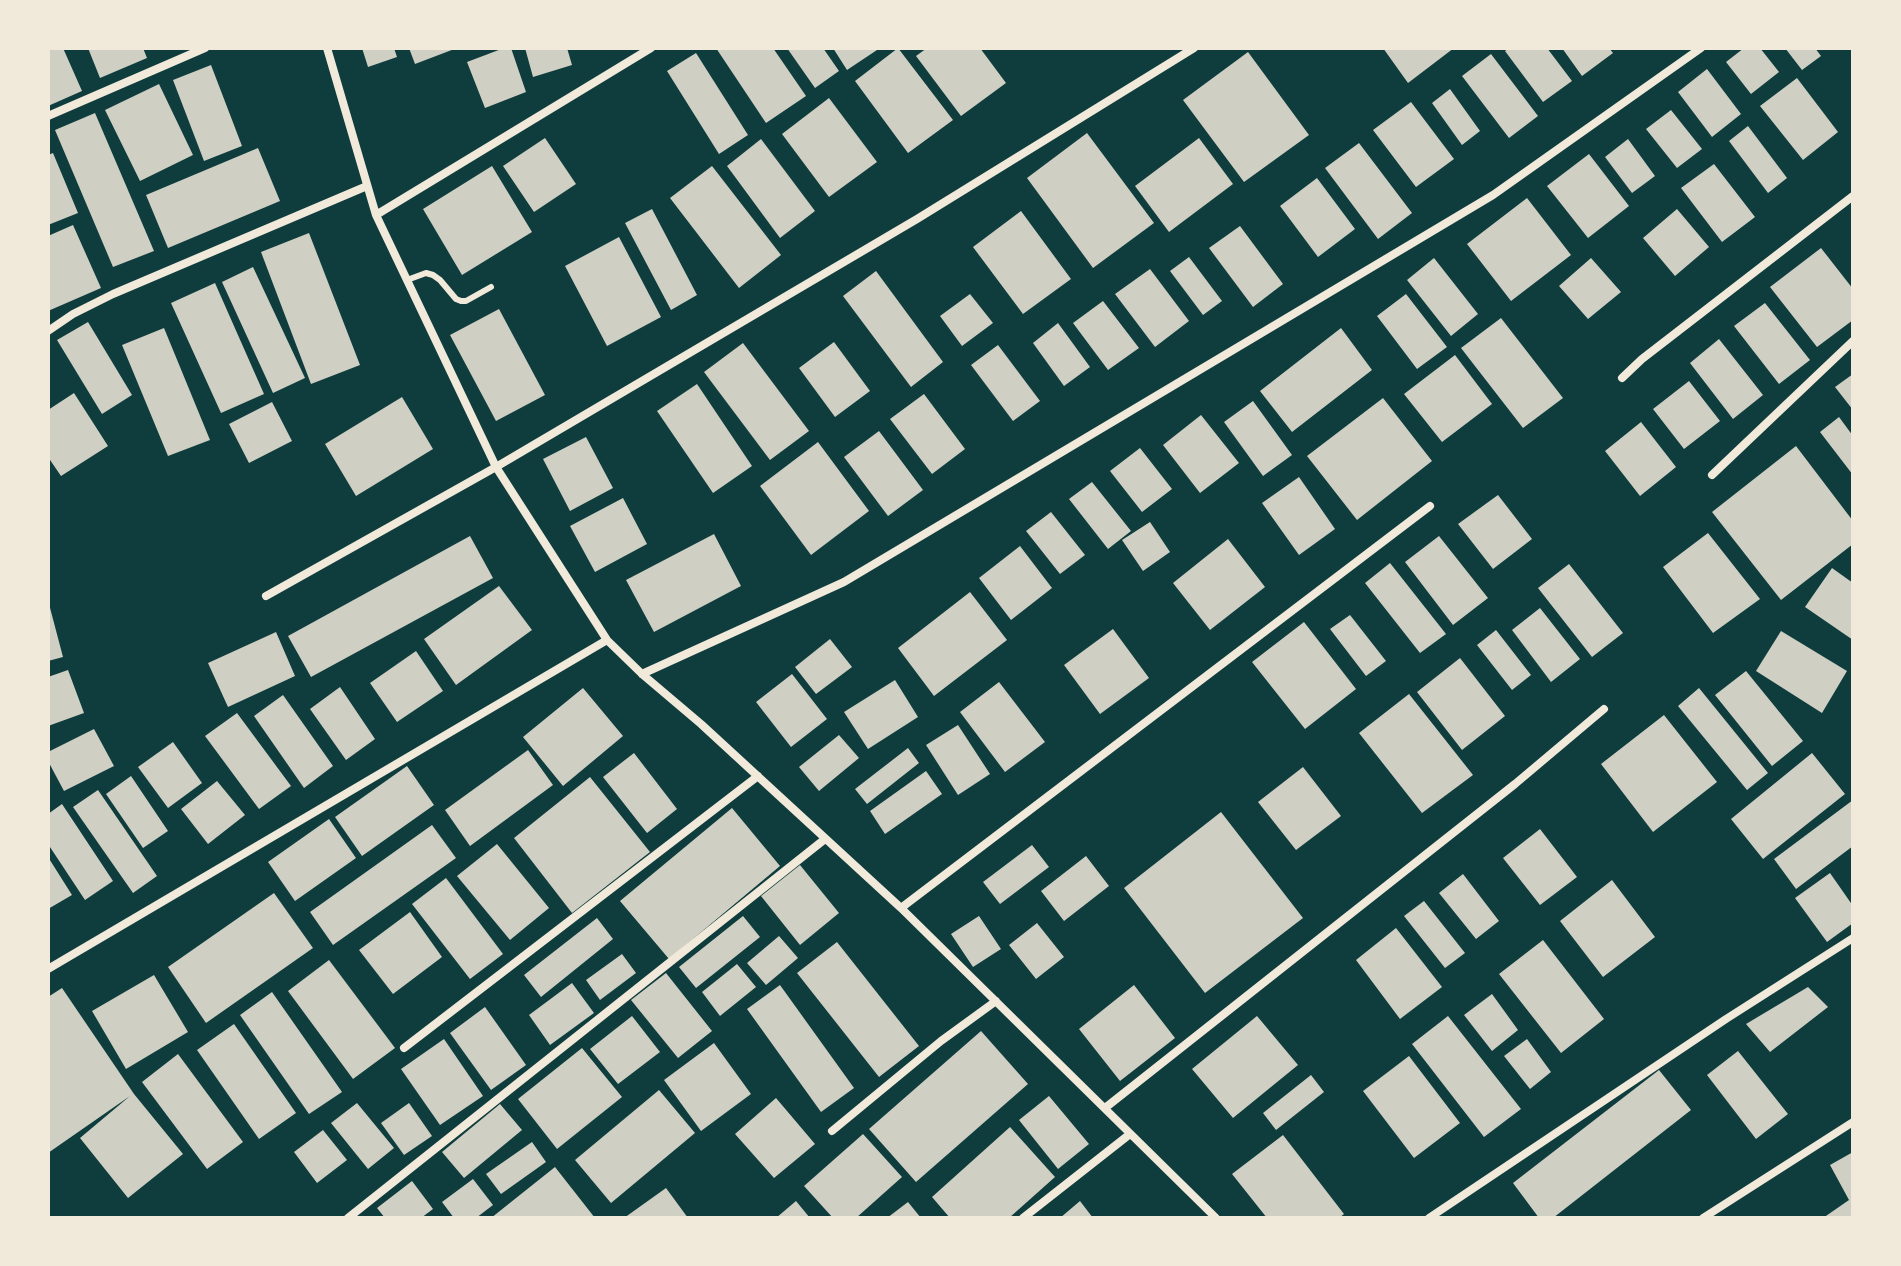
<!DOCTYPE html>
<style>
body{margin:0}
#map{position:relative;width:1901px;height:1266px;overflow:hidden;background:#0f3d3e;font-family:Signika,sans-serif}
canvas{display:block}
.frame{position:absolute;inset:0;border:50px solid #f1e9da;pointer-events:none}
</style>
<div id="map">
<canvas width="1901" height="1266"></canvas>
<div class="frame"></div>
</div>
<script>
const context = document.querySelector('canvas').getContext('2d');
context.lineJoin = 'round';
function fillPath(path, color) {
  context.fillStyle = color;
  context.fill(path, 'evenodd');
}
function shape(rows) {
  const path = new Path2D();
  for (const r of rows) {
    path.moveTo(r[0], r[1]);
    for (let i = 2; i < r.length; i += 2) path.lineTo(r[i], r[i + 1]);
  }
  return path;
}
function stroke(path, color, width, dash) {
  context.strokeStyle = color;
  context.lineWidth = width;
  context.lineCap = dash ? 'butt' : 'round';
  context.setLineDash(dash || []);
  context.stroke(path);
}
fillPath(shape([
 [48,48,63,48,82,91,48,106],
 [88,48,143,48,147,58,100,78],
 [362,48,394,48,397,57,368,67],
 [409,48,457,48,415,64],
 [504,48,511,48,526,92,485,108,467,62],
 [525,48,567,48,572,65,533,77],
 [716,48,773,48,806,96,766,123],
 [787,48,823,48,839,71,815,88],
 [833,48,880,48,847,70],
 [898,48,953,120,908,153,855,81],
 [927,48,980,48,1006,83,961,116,916,56],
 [1383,48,1454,48,1408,83],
 [1509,48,1547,48,1572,81,1543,102,1505,51],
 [1562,48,1609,48,1613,53,1582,76],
 [1744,48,1760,48,1779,72,1751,94,1726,62],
 [1785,48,1815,48,1821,56,1802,70],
 [1248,52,1309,135,1244,182,1183,100],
 [696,53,748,135,719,154,667,71],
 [1491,54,1538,116,1509,138,1462,76],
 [211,65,242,146,204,161,173,80],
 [1707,69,1741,114,1712,137,1678,92],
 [1797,78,1838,132,1803,160,1760,106],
 [159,84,193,155,140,181,105,110],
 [1450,89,1480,131,1462,145,1432,103],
 [829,98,877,162,829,197,782,134],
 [1411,102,1454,159,1416,187,1373,130],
 [1671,110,1702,149,1677,168,1646,129],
 [95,113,154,251,113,267,55,130],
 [1748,126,1787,178,1768,193,1729,141],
 [1087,133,1154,223,1093,268,1027,178],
 [545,138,576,184,534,212,503,166],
 [1199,138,1233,184,1169,232,1135,186],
 [761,139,815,211,780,238,727,166],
 [1628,139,1655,176,1632,193,1605,157],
 [1359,143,1412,213,1378,239,1325,168],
 [258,148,280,201,168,248,146,195],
 [53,153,78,213,48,225,48,155],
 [1589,154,1629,206,1588,238,1547,186],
 [1714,164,1755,217,1722,242,1681,188],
 [492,166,532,232,462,275,423,209],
 [712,166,781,255,739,288,670,198],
 [1317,178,1355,229,1318,257,1280,206],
 [1527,198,1571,255,1511,301,1467,244],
 [652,209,697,295,671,310,625,223],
 [1677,209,1709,247,1675,276,1643,238],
 [1021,211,1071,279,1023,314,973,247],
 [73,225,101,288,48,311,48,236],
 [1240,226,1283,284,1253,307,1209,248],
 [309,233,360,365,311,384,261,252],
 [619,237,661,317,607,346,565,266],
 [1821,248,1853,289,1853,320,1817,347,1770,287],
 [1189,257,1222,301,1203,315,1170,271],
 [1434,258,1478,314,1451,336,1407,280],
 [1591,258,1621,292,1588,319,1559,286],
 [253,267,305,378,273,393,222,282],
 [1150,269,1189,321,1155,347,1115,294],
 [876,271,943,362,911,387,843,296],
 [215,283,264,394,221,413,171,303],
 [970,294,993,323,962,346,940,316],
 [1406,294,1447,347,1417,369,1377,316],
 [1103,301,1139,348,1108,370,1073,323],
 [1765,303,1810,360,1779,384,1734,326],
 [499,309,545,395,496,421,450,335],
 [1501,318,1563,398,1523,428,1461,348],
 [88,322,132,395,102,414,57,340],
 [1058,323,1090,367,1064,386,1033,343],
 [164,328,210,440,168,456,122,345],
 [1341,328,1372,370,1292,432,1260,391],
 [1719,339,1763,395,1733,419,1690,363],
 [834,342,870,391,835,417,799,368],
 [743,343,809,431,770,460,704,372],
 [998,345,1040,401,1013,421,971,365],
 [1455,355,1492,404,1442,442,1404,394],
 [1853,374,1853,410,1835,387],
 [1689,381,1720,421,1684,449,1653,409],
 [697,384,752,466,713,493,657,411],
 [74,393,108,446,61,476,48,457,48,410],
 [924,394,965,449,932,474,890,419],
 [402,397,433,449,356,496,325,444],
 [1383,398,1432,461,1357,520,1307,456],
 [1253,401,1292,455,1263,476,1224,422],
 [272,402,292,441,249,463,229,424],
 [1201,415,1239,463,1200,493,1163,445],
 [1839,417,1853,436,1853,475,1820,432],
 [1641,422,1676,467,1640,496,1605,451],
 [879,431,923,490,888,516,844,457],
 [586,437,613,488,570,511,543,459],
 [818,442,869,511,811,555,760,486],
 [1796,446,1853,521,1853,544,1781,600,1712,512],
 [1140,448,1172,489,1142,512,1110,471],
 [1299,477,1335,529,1299,555,1262,503],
 [1092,482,1131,531,1108,549,1069,499],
 [1498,495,1532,539,1493,569,1458,524],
 [623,498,647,544,595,572,570,526],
 [1051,512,1085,555,1060,574,1026,531],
 [1150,522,1170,552,1143,571,1122,540],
 [1708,533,1760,599,1713,633,1663,567],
 [714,534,741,586,654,632,626,580],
 [470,536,493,578,311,677,288,636],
 [1439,536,1488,598,1453,625,1405,562],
 [1228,539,1265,587,1210,630,1173,583],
 [1020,546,1052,588,1011,620,979,578],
 [1390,563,1446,634,1420,653,1365,583],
 [1569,564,1623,633,1592,657,1538,588],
 [1832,568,1853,583,1853,640,1805,607],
 [499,586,532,630,456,685,424,639],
 [970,592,1007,640,934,696,898,648],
 [49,604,63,657,48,661,48,605],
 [1540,608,1580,659,1551,682,1512,630],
 [1350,615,1386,661,1366,676,1330,629],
 [1304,622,1356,689,1305,729,1252,662],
 [1113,629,1149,678,1100,714,1064,665],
 [1496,630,1531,675,1512,690,1477,645],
 [1781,631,1847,671,1822,713,1756,671],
 [276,632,295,676,228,707,208,663],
 [830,639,852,667,816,694,795,667],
 [416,651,443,691,397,722,370,683],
 [1460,658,1505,716,1462,750,1417,692],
 [68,670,84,713,48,726,48,677],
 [1746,671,1803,741,1772,766,1715,695],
 [792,674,827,719,791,747,756,702],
 [895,680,918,717,868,749,844,712],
 [999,682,1045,742,1005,772,960,712],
 [340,687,375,739,346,760,310,709],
 [583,688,623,736,563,786,523,737],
 [1699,688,1768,773,1747,790,1678,706],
 [1409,694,1473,775,1422,813,1359,733],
 [283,695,333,766,304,788,254,716],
 [237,713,291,786,259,809,205,736],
 [1664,715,1717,782,1653,832,1601,764],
 [958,725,990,774,958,795,926,745],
 [94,729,114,766,64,791,48,761,48,752],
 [839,735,859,758,819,791,799,767],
 [173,742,202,783,168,808,138,767],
 [908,748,919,763,867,804,855,789],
 [528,750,553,785,470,846,445,810],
 [634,753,677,809,647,833,603,777],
 [1812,753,1845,794,1763,859,1731,819],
 [407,766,434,805,362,856,335,817],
 [1303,767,1341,816,1296,850,1258,802],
 [926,771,942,794,885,834,870,811],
 [131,776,168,831,143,848,106,794],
 [590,777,650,852,572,913,514,838],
 [217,781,245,815,208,844,181,809],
 [98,790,157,876,133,893,73,807],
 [1853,800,1853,846,1796,889,1774,859],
 [62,804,113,881,85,900,48,844,48,814],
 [732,808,780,866,669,959,620,901],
 [1221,812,1303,918,1205,993,1124,888],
 [329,819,356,858,295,901,268,862],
 [432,825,456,858,333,945,310,912],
 [1540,829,1577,877,1540,905,1503,858],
 [497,844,549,908,510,940,457,876],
 [1032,845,1049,867,1000,904,983,882],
 [1086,856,1109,886,1064,921,1041,891],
 [48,857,72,895,48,909],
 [800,865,839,913,800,945,761,896],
 [1830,873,1853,906,1853,923,1827,942,1795,898],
 [1463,874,1499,921,1476,939,1439,893],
 [446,878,503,954,470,979,412,904],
 [1612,880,1655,937,1603,977,1560,921],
 [274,893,313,948,206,1023,168,967],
 [1424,901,1465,953,1445,968,1404,916],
 [410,912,442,957,393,994,359,950],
 [743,916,760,937,696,988,679,967],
 [979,916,1001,949,973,967,951,934],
 [597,918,613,939,541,997,524,975],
 [1037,923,1064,957,1036,979,1009,945],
 [1396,928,1442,987,1400,1019,1356,960],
 [779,936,798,958,766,985,747,963],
 [1543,940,1604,1019,1561,1053,1499,974],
 [837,942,919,1046,879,1077,797,973],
 [622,954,636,973,600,1000,586,980],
 [329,960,395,1048,353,1079,288,991],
 [737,964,756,987,720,1016,702,992],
 [666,973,712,1031,678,1058,631,1000],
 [154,975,188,1032,126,1069,92,1011],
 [572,983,594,1013,550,1045,529,1015],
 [780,985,854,1088,821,1112,747,1009],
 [1134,985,1175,1038,1120,1081,1079,1029],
 [1808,987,1828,1007,1770,1052,1746,1024],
 [62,988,134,1094,183,1154,128,1198,80,1138,130,1096,48,1153,48,997],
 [272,992,342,1092,309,1114,240,1015],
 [1492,994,1518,1030,1492,1051,1464,1015],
 [485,1007,526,1065,491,1090,450,1033],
 [632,1016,660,1052,618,1084,590,1049],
 [1257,1016,1298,1065,1233,1118,1192,1069],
 [1448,1016,1521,1109,1484,1137,1412,1044],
 [234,1024,296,1113,259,1139,197,1050],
 [981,1031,1028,1084,916,1182,869,1129],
 [444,1039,483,1096,440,1125,401,1069],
 [1527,1039,1551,1072,1530,1089,1504,1056],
 [714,1043,751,1094,701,1131,664,1080],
 [582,1048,622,1097,557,1149,518,1099],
 [1738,1051,1788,1114,1756,1139,1707,1075],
 [178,1054,243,1142,207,1169,142,1082],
 [1409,1056,1460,1123,1414,1158,1363,1091],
 [1659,1070,1691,1110,1553,1218,1539,1218,1513,1183],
 [1311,1075,1324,1092,1276,1130,1263,1113],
 [659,1090,695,1133,611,1203,575,1160],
 [1049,1096,1089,1144,1058,1169,1019,1120],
 [776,1098,815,1144,774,1178,735,1134],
 [357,1103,394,1148,368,1169,331,1123],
 [409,1103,432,1136,404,1155,381,1123],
 [500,1104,522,1130,464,1178,442,1152],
 [1010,1127,1055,1177,1009,1218,950,1218,932,1197],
 [323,1130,347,1160,317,1183,294,1152],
 [863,1134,902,1177,856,1218,833,1218,804,1186],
 [1283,1135,1344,1214,1339,1218,1267,1218,1232,1174],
 [532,1142,546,1162,501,1194,486,1174],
 [1853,1152,1853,1218,1823,1218,1849,1200,1830,1165],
 [555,1167,595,1218,491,1218],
 [473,1179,493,1205,476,1218,454,1218,442,1202],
 [412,1181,433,1209,421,1218,385,1218,377,1208],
 [666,1188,688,1218,624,1218],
 [796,1201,810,1218,776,1218],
 [1080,1201,1093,1218,1060,1218],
 [908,1202,921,1218,887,1218]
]), '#cfcfc3');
stroke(shape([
 [407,280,426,273,433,275,440,280,456,299,461,301,466,301,491,287]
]), '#f1e9da', 6);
stroke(shape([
 [327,48,376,215,496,467,607,640,642,674,701,724,901,908,1216,1218],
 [48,116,205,48],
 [376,215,651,48],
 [48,331,73,314,113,294,367,186],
 [1622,378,1642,359,1853,196],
 [1712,475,1853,341],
 [266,596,496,467,917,219,1194,48],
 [642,674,844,582,1493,195,1701,48],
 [901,908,1430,506],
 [48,969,607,640],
 [404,1048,758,776],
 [1105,1108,1515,784,1604,709],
 [832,1131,941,1041,996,1001],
 [348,1218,825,839],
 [1023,1218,1130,1134],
 [1429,1218,1726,1019,1853,938],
 [1703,1218,1853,1122]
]), '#f1e9da', 8);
</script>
